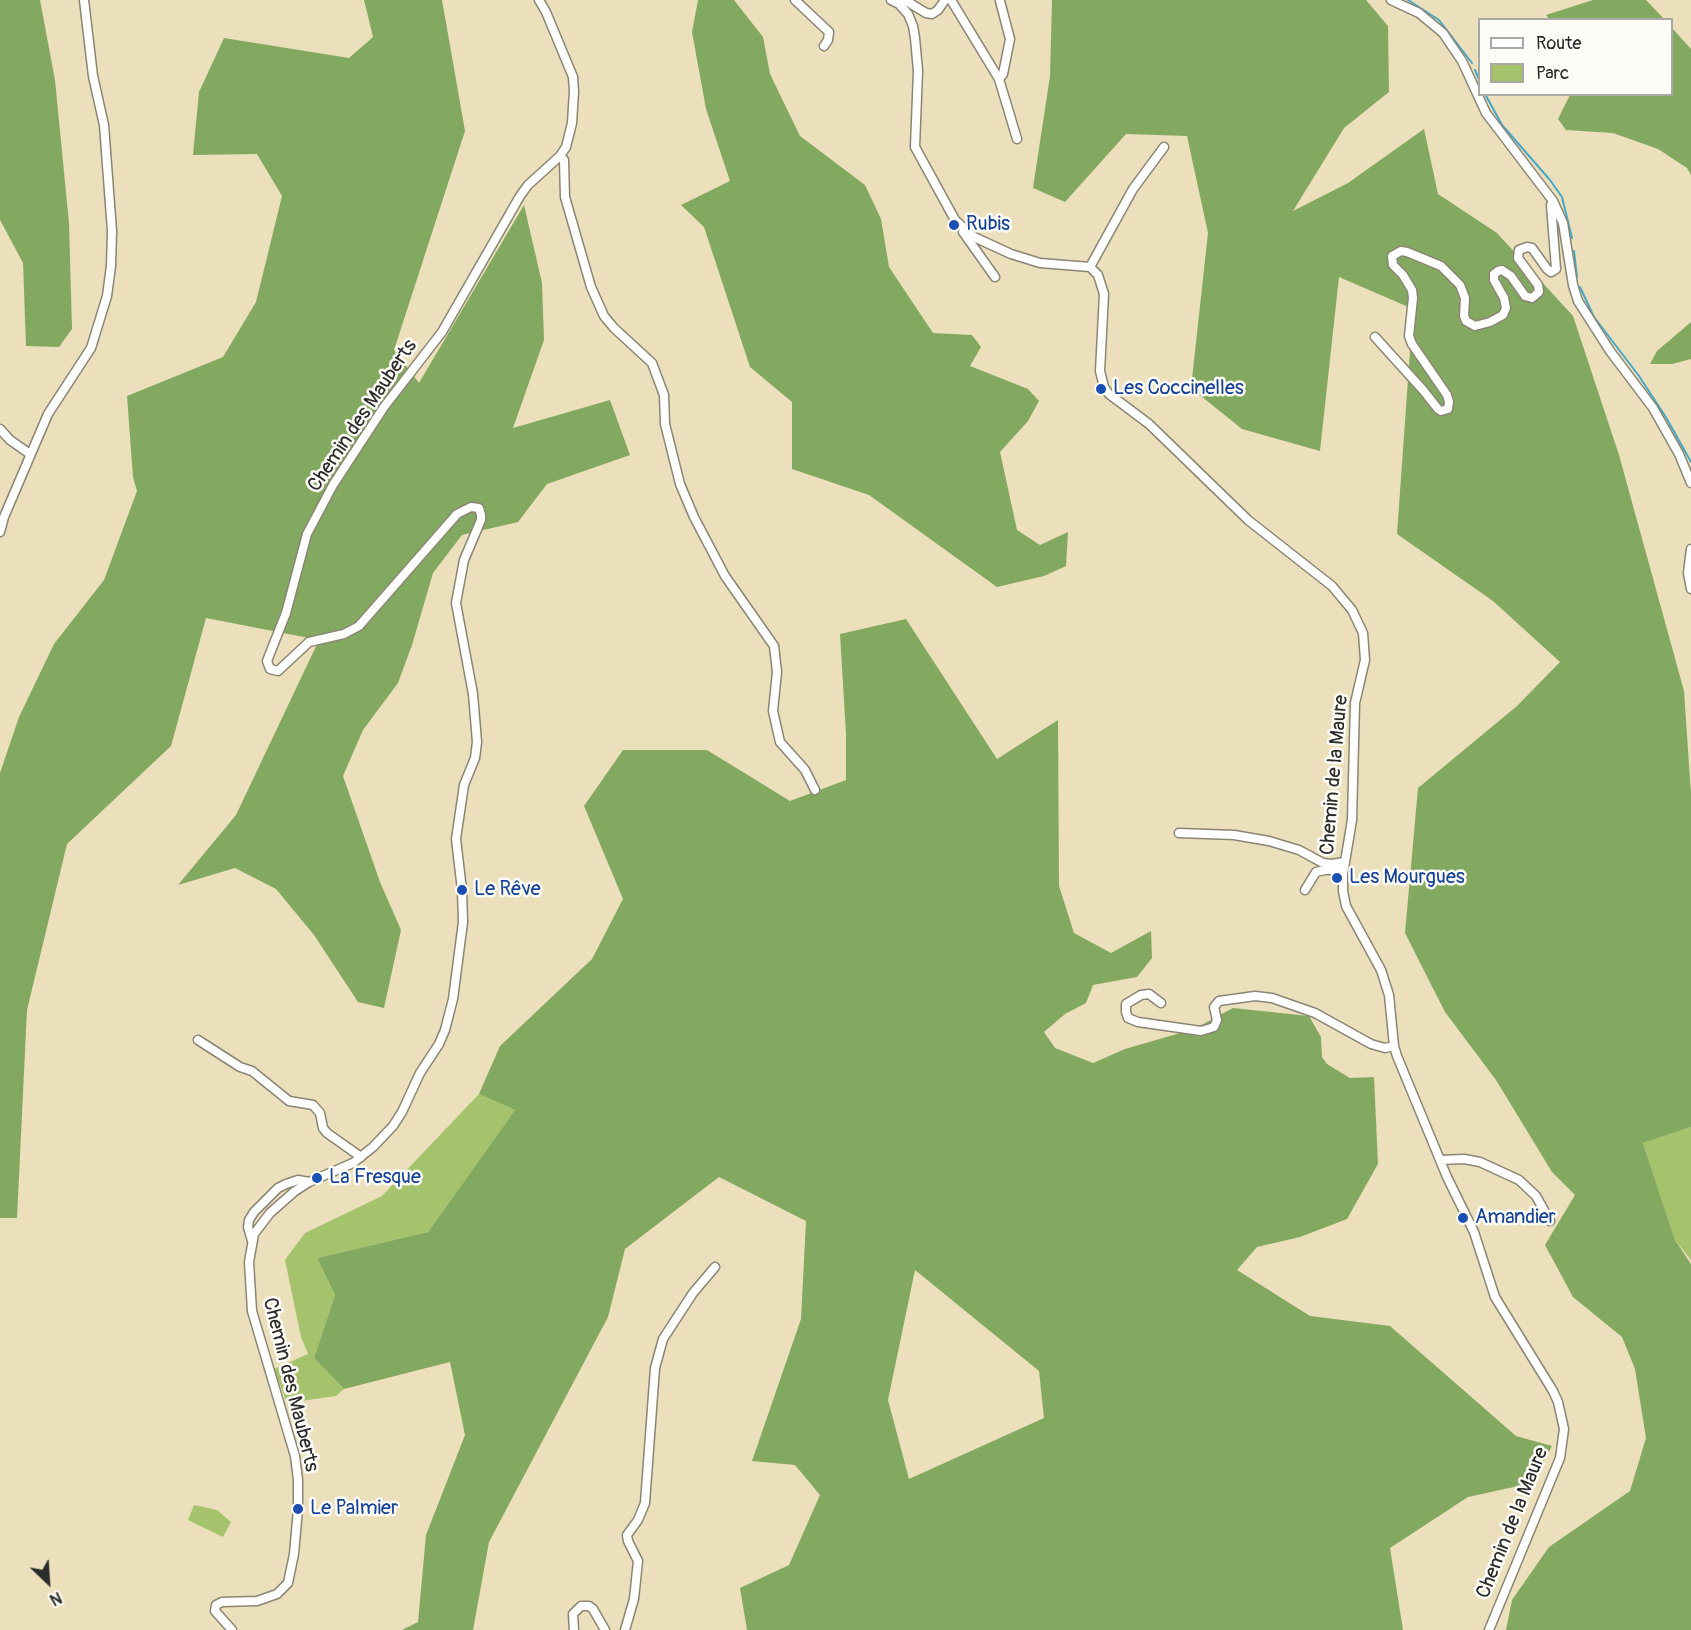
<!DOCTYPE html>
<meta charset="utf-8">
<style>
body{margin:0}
#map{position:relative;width:1691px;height:1630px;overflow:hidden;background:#ebdfbc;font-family:Pangolin,sans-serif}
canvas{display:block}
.legend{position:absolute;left:1478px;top:18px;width:195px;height:78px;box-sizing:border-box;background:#fdfcf7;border:2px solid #a9a8a5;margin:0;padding:8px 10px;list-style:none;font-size:18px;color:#2b2b2b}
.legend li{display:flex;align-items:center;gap:12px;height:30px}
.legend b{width:30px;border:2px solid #a9a8a5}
.north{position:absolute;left:18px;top:1552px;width:60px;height:60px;-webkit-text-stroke:4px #fdfcf7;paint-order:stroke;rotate:155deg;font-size:16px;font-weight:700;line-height:24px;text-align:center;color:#2b2b2b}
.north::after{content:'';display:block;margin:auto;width:21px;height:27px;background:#2b2b2b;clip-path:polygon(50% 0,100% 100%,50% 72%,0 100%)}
</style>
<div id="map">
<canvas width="1691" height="1630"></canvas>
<ul class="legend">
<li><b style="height:8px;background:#fff"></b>Route</li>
<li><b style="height:16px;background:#a4c36c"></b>Parc</li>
</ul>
<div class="north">N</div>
</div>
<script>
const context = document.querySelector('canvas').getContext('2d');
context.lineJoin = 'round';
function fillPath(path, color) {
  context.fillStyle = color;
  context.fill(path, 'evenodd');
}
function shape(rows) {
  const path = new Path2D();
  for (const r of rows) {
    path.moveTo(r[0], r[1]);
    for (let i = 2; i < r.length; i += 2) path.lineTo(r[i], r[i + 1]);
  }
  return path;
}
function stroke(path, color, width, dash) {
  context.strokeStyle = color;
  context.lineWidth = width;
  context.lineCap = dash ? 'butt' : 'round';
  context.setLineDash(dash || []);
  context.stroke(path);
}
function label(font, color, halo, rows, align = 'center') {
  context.font = font + ' Pangolin,sans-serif';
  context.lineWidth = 5;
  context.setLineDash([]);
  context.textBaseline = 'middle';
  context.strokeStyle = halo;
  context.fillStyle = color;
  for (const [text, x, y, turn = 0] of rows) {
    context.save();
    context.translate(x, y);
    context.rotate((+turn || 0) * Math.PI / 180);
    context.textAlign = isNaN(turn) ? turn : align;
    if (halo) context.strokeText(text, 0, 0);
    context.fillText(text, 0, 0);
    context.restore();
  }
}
fillPath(shape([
 [479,1094,515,1110,428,1232,317,1258,335,1295,314,1358,344,1389,336,1396,287,1403,274,1369,308,1354,301,1337,285,1260,305,1233,382,1196],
 [1691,1127,1691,1260,1675,1240,1643,1143],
 [194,1505,217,1510,231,1522,223,1537,188,1520]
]), '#a4c36c');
fillPath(shape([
 [0,0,40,0,55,80,69,223,72,329,59,347,26,346,23,263,0,220],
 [364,0,442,0,465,131,394,350,419,383,524,205,542,283,544,340,513,428,610,400,630,455,547,484,518,522,462,535,433,573,412,645,398,683,363,730,343,776,380,882,401,930,384,1008,358,1002,314,935,276,889,235,868,178,885,236,815,319,640,206,618,171,746,67,844,27,1010,17,1218,0,1218,0,773,19,717,54,644,104,580,137,491,133,477,127,396,223,357,256,302,282,196,257,154,193,155,199,92,224,38,349,58,373,37],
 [698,0,734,0,763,37,770,74,800,136,865,185,881,219,889,267,933,333,972,335,981,347,970,366,1028,389,1039,401,1028,421,1000,452,1017,530,1040,545,1068,532,1066,566,1044,576,997,587,869,495,792,469,792,402,750,367,704,227,681,205,730,181,706,109,692,32],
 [1052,0,1366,0,1388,26,1389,92,1344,128,1293,211,1348,183,1424,129,1438,194,1497,233,1573,316,1619,455,1684,691,1691,794,1691,1127,1643,1143,1675,1240,1691,1264,1691,1630,1506,1630,1512,1600,1549,1547,1630,1491,1646,1438,1635,1369,1622,1337,1573,1297,1545,1245,1575,1195,1552,1172,1496,1080,1445,1012,1405,933,1418,788,1517,706,1560,662,1493,601,1397,534,1413,309,1339,277,1320,451,1242,429,1191,388,1208,233,1187,136,1126,134,1065,202,1033,188,1050,76],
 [1593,0,1646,0,1664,19,1550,20,1546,15],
 [1672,28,1691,49,1691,175,1687,168,1658,149,1613,133,1566,130,1558,119,1570,95,1672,94],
 [1691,322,1691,359,1672,364,1650,364,1657,351],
 [906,619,997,759,1058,720,1059,886,1074,933,1111,953,1151,931,1152,958,1137,977,1093,985,1086,1003,1065,1014,1044,1032,1055,1048,1093,1063,1125,1049,1194,1029,1233,1008,1309,1016,1321,1037,1322,1057,1327,1064,1350,1078,1374,1077,1378,1164,1347,1219,1300,1237,1257,1247,1237,1270,1310,1316,1390,1326,1516,1436,1552,1446,1532,1483,1468,1497,1390,1548,1403,1630,747,1630,740,1588,789,1565,820,1495,795,1465,752,1461,801,1319,806,1221,719,1177,625,1249,608,1317,489,1542,473,1630,402,1630,418,1622,426,1535,465,1435,450,1362,344,1389,314,1358,335,1295,317,1258,428,1232,515,1110,479,1094,500,1046,592,959,623,899,584,806,623,750,707,750,790,801,846,780,846,734,840,634],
 [915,1270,1039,1371,1044,1418,909,1479,888,1400]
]), '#83a960');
stroke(shape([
 [1408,0,1439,20,1472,63],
 [1475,70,1480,82],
 [1485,94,1502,125,1550,180,1562,197,1572,238],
 [1574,251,1577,277],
 [1580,287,1594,317,1639,376,1667,419,1691,462]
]), '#46a8c6', 2);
const street = shape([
 [795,0,829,32,828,40,824,46],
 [891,0,899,4,908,14,913,26,915,38,918,71,915,147,955,220,974,237,1011,254,1040,263,1090,267,1098,275,1104,294,1100,371,1104,387,1109,394,1149,424,1248,520,1332,586,1352,610,1363,633,1365,660,1355,703,1352,820,1343,874,1343,891,1346,906,1381,970,1389,995,1394,1046,1397,1056,1447,1177,1474,1232,1495,1297,1553,1391,1558,1402,1564,1429,1560,1458,1489,1630],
 [951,0,999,79,1017,139],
 [1391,0,1419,13,1443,33,1462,61,1486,113,1553,201,1563,223,1573,285,1578,301,1610,351,1653,408,1679,454,1691,483],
 [899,4,902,1,908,2,926,13,932,14,938,10,945,0],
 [999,79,1003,74,1010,39,1000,1],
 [560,156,564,160,565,197,591,287,604,316,614,328,652,363,664,395,665,424,680,484,694,517,725,576,774,646,777,672,773,711,780,742,805,770,815,790],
 [963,232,995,277],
 [1090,267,1133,189,1164,147],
 [1375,337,1423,390,1438,409,1441,411,1448,409,1449,402,1447,395,1412,344,1409,336,1413,298,1412,290,1403,275,1393,265,1392,256,1401,251,1407,252,1441,266,1460,285,1465,298,1464,316,1466,321,1475,326,1490,322,1503,315,1506,308,1504,298,1494,280,1494,274,1498,271,1502,270,1511,276,1525,296,1532,298,1539,292,1538,285,1518,258,1519,250,1527,247,1532,248,1547,269,1551,272,1556,269,1551,205,1553,201],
 [0,429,10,440,30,454],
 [0,532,4,517,48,414,91,348,107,296,111,266,112,231,104,125,93,76,84,0],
 [1691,549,1688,573,1691,589],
 [1179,833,1234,835,1269,841,1299,850,1323,863,1332,864,1344,862],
 [1305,890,1316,872,1325,870,1343,870],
 [1161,1003,1149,994,1141,995,1126,1004,1126,1012,1128,1018,1138,1022,1201,1031,1214,1027,1217,1020,1214,1007,1219,1001,1255,996,1272,998,1315,1013,1371,1044,1385,1048,1394,1046],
 [198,1040,240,1067,252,1071,289,1101,313,1105,320,1113,323,1128,327,1133,361,1157],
 [1440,1160,1464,1159,1480,1162,1519,1180,1536,1196,1550,1221],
 [252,1241,248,1227,249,1220,254,1212,278,1188,286,1184,298,1180,309,1182],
 [232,1630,215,1611,216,1605,222,1602,257,1601,277,1594,288,1583,294,1554,298,1509,298,1480,295,1456,252,1311,249,1262,254,1234,270,1213,295,1191,309,1182,353,1163,373,1147,393,1126,402,1112,420,1073,439,1044,445,1030,453,999,463,922,462,890,456,839,464,785,475,758,477,742,473,694,456,603,464,560,481,520,481,515,479,508,471,507,457,514,359,626,344,634,309,642,278,671,270,669,267,661,286,613,307,534,333,485,384,407,442,332,520,196,528,185,560,156,566,147,572,123,574,91,573,77,546,12,539,0],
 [574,1630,573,1614,581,1606,589,1606,593,1609,605,1630],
 [625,1630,634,1599,638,1561,628,1541,627,1535,638,1520,645,1503,655,1368,663,1339,693,1293,715,1267]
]);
stroke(street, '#8b8574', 11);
stroke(street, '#fff', 8);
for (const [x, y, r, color] of [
 [954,225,6,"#1a4fb4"],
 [1101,389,6,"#1a4fb4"],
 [1337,878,6,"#1a4fb4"],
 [462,890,6,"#1a4fb4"],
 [317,1178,6,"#1a4fb4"],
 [1463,1218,6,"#1a4fb4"],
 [298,1509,6,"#1a4fb4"]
]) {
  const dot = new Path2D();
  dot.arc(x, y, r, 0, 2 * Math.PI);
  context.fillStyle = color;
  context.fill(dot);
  stroke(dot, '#fdfcf7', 2);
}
label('20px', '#164399', '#fdfcf7', [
 ["Rubis",966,225],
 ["Les Coccinelles",1113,389],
 ["Les Mourgues",1349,878],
 ["Le Rêve",474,890],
 ["La Fresque",329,1178],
 ["Amandier",1475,1218],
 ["Le Palmier",310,1509]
], 'left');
label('20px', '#2b2b2b', '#fdfcf7', [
 ["Chemin des Mauberts",363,416,-56],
 ["Chemin de la Maure",1335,775,-85],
 ["Chemin des Mauberts",290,1385,76],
 ["Chemin de la Maure",1513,1523,-68]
]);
</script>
